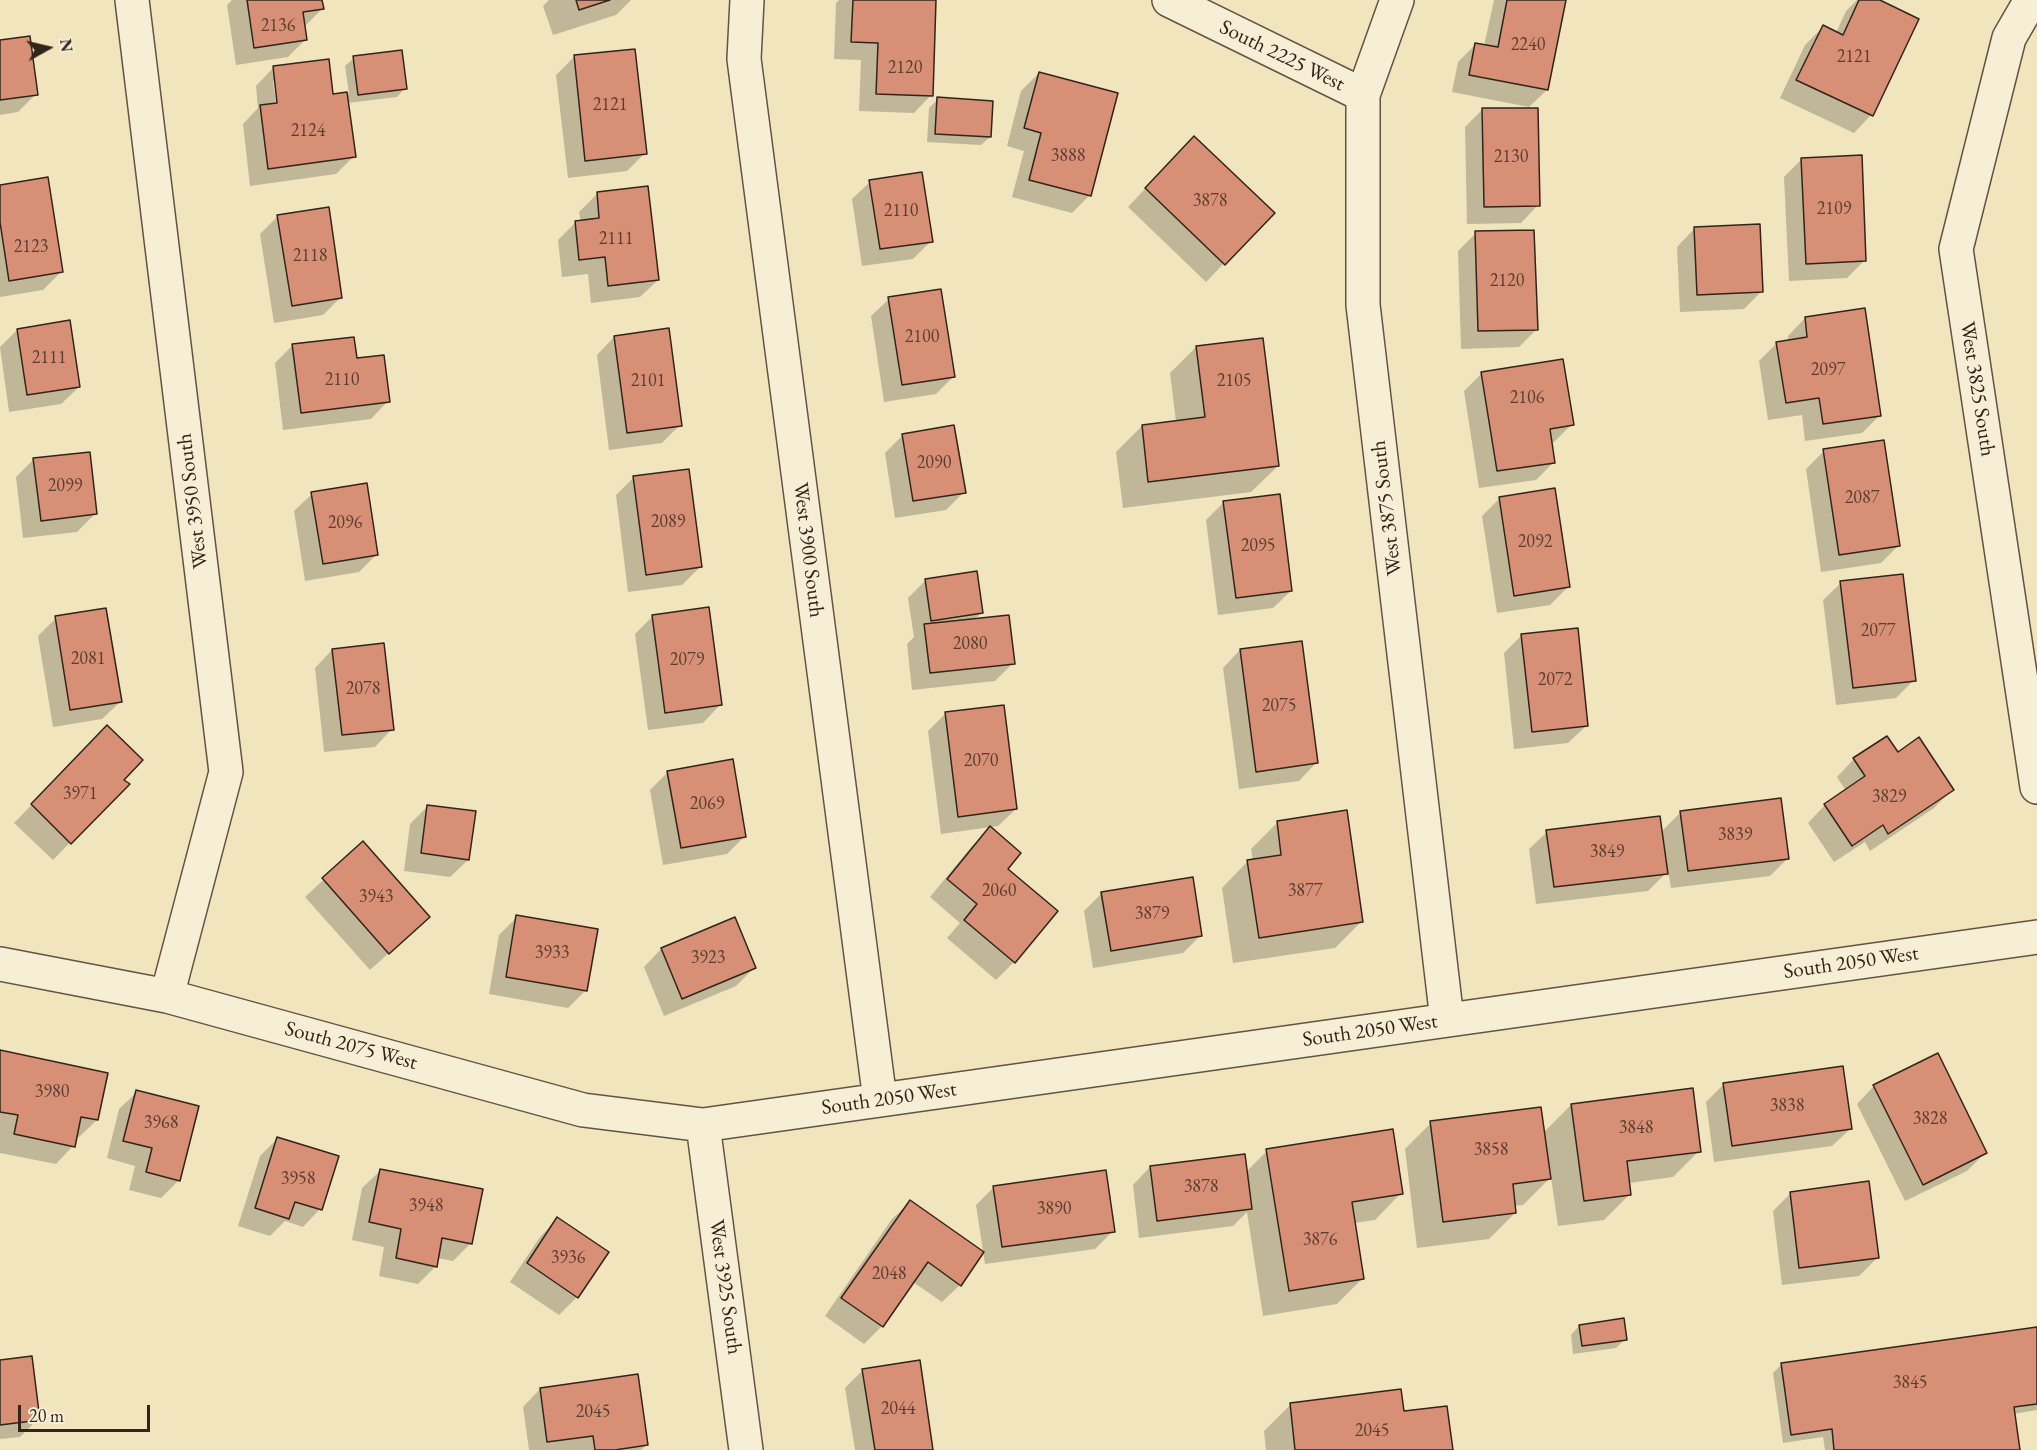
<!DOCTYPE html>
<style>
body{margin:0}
#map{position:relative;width:2037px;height:1450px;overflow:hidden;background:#f1e5be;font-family:"EB Garamond",serif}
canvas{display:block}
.north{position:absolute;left:18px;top:18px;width:60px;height:60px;-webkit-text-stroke:4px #f6eed5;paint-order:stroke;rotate:82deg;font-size:16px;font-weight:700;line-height:24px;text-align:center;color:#32231b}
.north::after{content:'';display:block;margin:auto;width:21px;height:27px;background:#32231b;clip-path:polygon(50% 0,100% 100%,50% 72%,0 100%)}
.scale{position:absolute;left:18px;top:1405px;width:132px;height:27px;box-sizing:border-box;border:3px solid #32231b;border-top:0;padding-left:8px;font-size:18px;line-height:21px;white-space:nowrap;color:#32231b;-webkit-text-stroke:4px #f6eed5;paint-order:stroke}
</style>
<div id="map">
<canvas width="2037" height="1450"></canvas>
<div class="north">N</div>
<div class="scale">20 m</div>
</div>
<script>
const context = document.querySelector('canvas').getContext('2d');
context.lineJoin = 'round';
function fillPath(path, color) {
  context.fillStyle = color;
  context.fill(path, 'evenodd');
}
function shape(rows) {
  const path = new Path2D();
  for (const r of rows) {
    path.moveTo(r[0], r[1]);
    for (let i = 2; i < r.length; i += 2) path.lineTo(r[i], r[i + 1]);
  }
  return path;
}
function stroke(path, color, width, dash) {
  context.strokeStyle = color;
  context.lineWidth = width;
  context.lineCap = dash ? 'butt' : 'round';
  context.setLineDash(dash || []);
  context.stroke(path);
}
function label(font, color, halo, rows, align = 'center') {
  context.font = font + ' "EB Garamond",serif';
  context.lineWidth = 5;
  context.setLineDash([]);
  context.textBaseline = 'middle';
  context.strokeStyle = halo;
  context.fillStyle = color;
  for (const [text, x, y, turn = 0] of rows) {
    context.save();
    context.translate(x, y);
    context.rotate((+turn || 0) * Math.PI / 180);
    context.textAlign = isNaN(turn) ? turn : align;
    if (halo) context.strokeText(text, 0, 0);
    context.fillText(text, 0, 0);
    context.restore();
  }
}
fillPath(shape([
 [232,0,321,0,322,9,304,27,306,39,288,57,236,65,227,5],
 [549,0,631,0,616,15,553,35,543,6],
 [839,0,935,0,931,95,914,113,859,111,861,60,834,59,836,3],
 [1494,0,1564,0,1547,90,1529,107,1452,92,1458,62,1476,44,1484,46],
 [1857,0,1877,0,1871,115,1854,133,1780,98,1805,45,1823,27,1836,33,1846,11],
 [0,42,36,94,18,112,0,115],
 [574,57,645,153,627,171,568,178,556,75],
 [354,58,405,88,397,97,347,103,354,156,336,174,250,186,243,124,258,108,256,86,273,68,331,96,349,93,345,66],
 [273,81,276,81,279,110,277,111],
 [1039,73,1090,195,1072,213,1012,197,1024,151,1007,146,1021,91],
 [938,99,990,137,981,145,927,142,929,108],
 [1482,110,1538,205,1521,223,1467,224,1465,127],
 [1176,156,1272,213,1206,282,1128,207],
 [1802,159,1865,260,1847,278,1789,281,1784,177],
 [870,182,931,241,913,259,862,266,852,199],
 [0,187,61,272,43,290,0,297],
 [597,194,658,280,640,297,591,303,588,274,562,277,558,240,575,223,581,222,579,212],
 [278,216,341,297,323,315,274,323,260,234],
 [1694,229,1762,291,1744,309,1680,312,1677,247],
 [1476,233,1537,329,1519,347,1461,349,1458,251],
 [889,299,954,376,936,394,884,402,871,316],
 [1805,318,1880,415,1862,433,1805,441,1802,415,1768,420,1759,361,1777,343,1788,341,1788,336],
 [17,330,79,387,61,404,9,412,0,347],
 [614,337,680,425,662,443,609,450,597,355],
 [292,346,355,360,388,401,371,419,283,430,275,363],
 [1196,347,1278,466,1251,492,1123,508,1116,452,1142,426,1176,422,1170,373],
 [1482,373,1572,424,1554,442,1551,443,1554,462,1536,480,1479,488,1464,391],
 [903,435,964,492,946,510,895,518,885,453],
 [1824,451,1899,545,1881,563,1821,572,1806,469],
 [34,459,95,514,77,532,23,538,16,477],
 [634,477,700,567,682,585,628,592,616,495],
 [312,494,377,554,359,572,305,581,294,511],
 [1500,498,1568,587,1550,605,1497,613,1482,516],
 [1224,502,1291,591,1273,608,1218,615,1206,520],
 [926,580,982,612,974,620,1013,663,995,681,912,690,907,644,914,637,908,598],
 [1841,583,1914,680,1896,698,1836,705,1823,600],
 [653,616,720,705,703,723,648,730,635,634],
 [56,618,120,702,102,719,53,727,38,636],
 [1522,635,1586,726,1568,743,1514,749,1504,653],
 [332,650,392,729,375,747,324,752,315,668],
 [1240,650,1316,763,1299,781,1239,789,1223,668],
 [946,713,1016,809,998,826,941,834,928,731],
 [90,745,127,784,53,860,14,823],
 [1897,754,1952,790,1934,808,1870,851,1865,842,1834,862,1808,823,1825,805,1846,791,1837,777,1854,759],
 [668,772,745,836,727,854,663,865,650,790],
 [428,806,468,860,450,877,404,871,410,824],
 [1681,812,1788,858,1770,876,1671,888,1668,871,1648,891,1536,904,1529,849,1547,832,1661,832],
 [1277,823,1362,921,1335,948,1233,963,1222,888,1248,861,1253,861,1251,849],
 [990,828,1006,869,1056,911,1014,962,996,980,947,938,960,923,930,897,972,846],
 [363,843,410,934,370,970,305,897],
 [1102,893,1201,935,1183,953,1093,968,1084,911],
 [517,917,586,990,568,1008,489,994,499,935],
 [734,919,754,968,736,986,664,1016,644,967,661,949],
 [0,1052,97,1120,79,1137,75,1137,73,1146,56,1164,0,1153],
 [1724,1084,1850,1129,1832,1146,1714,1162,1706,1102],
 [1874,1086,1985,1153,1967,1171,1905,1201,1857,1104],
 [137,1092,179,1180,161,1198,129,1190,135,1166,107,1158,119,1109],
 [1571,1105,1699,1151,1673,1177,1629,1183,1630,1194,1604,1220,1558,1226,1551,1177,1523,1205,1514,1206,1515,1213,1489,1239,1417,1248,1405,1149,1431,1123,1543,1133],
 [278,1138,320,1209,303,1227,285,1221,270,1236,238,1226,260,1156],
 [1267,1151,1401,1193,1375,1220,1354,1223,1363,1278,1337,1304,1263,1316,1247,1212,1233,1226,1139,1238,1133,1185,1150,1167,1246,1172],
 [380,1171,471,1243,453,1261,437,1258,436,1266,418,1284,379,1276,384,1247,352,1240,362,1188],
 [994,1187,1113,1231,1095,1249,985,1264,976,1205],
 [1791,1193,1877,1258,1859,1276,1782,1285,1773,1211],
 [910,1202,960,1285,942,1302,913,1282,882,1326,864,1344,825,1316,892,1219],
 [557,1219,577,1297,559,1315,510,1282,540,1237],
 [1579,1326,1625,1339,1616,1348,1573,1354,1571,1335],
 [2037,1329,2037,1410,2013,1414,2018,1450,1825,1450,1823,1437,1783,1443,1773,1373,1782,1364],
 [0,1362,38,1419,20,1437,0,1439],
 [863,1370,932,1450,855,1450,845,1388],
 [540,1389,646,1445,641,1450,529,1450,523,1407],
 [1290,1405,1403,1413,1452,1450,1266,1450,1264,1431]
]), '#0003');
const building = shape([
 [247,0,322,0,324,9,303,12,307,40,254,48,247,0],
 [576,0,610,0,579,10,576,0],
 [853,0,936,0,933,96,876,94,878,43,851,42,853,0],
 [1507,0,1566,0,1548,90,1469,75,1475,43,1498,47,1507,0],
 [1859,0,1880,0,1919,19,1873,116,1796,80,1823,25,1843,35,1859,0],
 [30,36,38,95,0,100,0,40,30,36],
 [635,49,647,154,585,161,574,55,635,49],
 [402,50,407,89,358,95,353,56,402,50],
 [329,59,333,94,347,92,356,157,268,169,260,105,277,103,273,66,329,59],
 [1039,72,1118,93,1091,196,1029,180,1041,133,1024,128,1039,72],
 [937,97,993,101,991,137,935,134,937,97],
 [1482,108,1538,108,1540,206,1484,207,1482,108],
 [1194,136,1275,213,1225,265,1145,188,1194,136],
 [1862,155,1866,261,1806,264,1801,158,1862,155],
 [922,172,933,242,880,249,869,180,922,172],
 [48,177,63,272,9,281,0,222,0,185,48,177],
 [648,186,659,280,608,286,605,257,579,260,575,221,599,218,597,192,648,186],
 [329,207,342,298,292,306,277,215,329,207],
 [1760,224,1763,292,1697,295,1694,227,1760,224],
 [1534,230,1538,330,1478,331,1475,231,1534,230],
 [941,289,955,377,902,385,888,297,941,289],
 [1865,308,1881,416,1823,424,1819,398,1786,403,1776,342,1807,337,1805,317,1865,308],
 [70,320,80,387,27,395,17,329,70,320],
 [669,328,682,426,627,433,614,336,669,328],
 [354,337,357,358,384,355,390,402,301,413,292,344,354,337],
 [1263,338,1279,466,1148,482,1142,425,1205,417,1196,346,1263,338],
 [1563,359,1574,425,1550,429,1555,463,1497,471,1481,372,1563,359],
 [954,425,966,493,913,501,902,434,954,425],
 [1884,440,1900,546,1839,555,1823,449,1884,440],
 [90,452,97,514,41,521,33,458,90,452],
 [689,469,702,567,646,575,633,476,689,469],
 [367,483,378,555,323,564,311,492,367,483],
 [1555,488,1570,587,1514,596,1499,497,1555,488],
 [1280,494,1292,591,1236,598,1223,501,1280,494],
 [977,571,983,613,931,621,925,579,977,571],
 [1903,574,1916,681,1853,688,1840,581,1903,574],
 [709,607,722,705,665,713,652,615,709,607],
 [106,608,122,702,70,710,55,616,106,608],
 [1009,615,1015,664,930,673,924,624,1009,615],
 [1578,628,1588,726,1532,732,1521,634,1578,628],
 [1302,641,1318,763,1256,772,1240,649,1302,641],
 [384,643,394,730,342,735,332,649,384,643],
 [1004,705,1017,809,958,817,945,712,1004,705],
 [107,725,143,760,124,780,130,784,71,844,31,804,107,725],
 [1887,736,1898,752,1919,737,1954,790,1888,834,1883,825,1852,846,1824,804,1865,776,1853,758,1887,736],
 [733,759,746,837,681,848,667,771,733,759],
 [1781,798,1789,859,1688,871,1680,811,1781,798],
 [427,805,476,811,469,860,421,853,427,805],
 [1347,810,1363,922,1259,938,1247,860,1281,855,1277,821,1347,810],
 [1660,816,1668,874,1554,887,1546,830,1660,816],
 [990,826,1021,853,1008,869,1058,911,1015,963,964,920,977,904,947,879,990,826],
 [363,841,430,917,389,954,322,878,363,841],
 [1193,877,1202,936,1111,951,1101,892,1193,877],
 [516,915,598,929,587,991,506,977,516,915],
 [735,917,756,968,682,999,661,948,735,917],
 [0,1050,108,1073,98,1120,81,1117,75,1147,14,1134,18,1115,0,1112,0,1050],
 [1938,1053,1987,1153,1923,1185,1873,1085,1938,1053],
 [1843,1066,1852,1129,1732,1146,1723,1083,1843,1066],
 [1693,1088,1701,1152,1627,1161,1631,1195,1584,1201,1571,1104,1693,1088],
 [136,1090,199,1106,180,1181,146,1172,152,1148,123,1141,136,1090],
 [1541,1107,1551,1179,1513,1184,1516,1213,1443,1222,1430,1121,1541,1107],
 [1393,1129,1403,1194,1352,1202,1364,1279,1289,1291,1266,1149,1393,1129],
 [277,1137,339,1156,322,1210,295,1202,289,1219,255,1208,277,1137],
 [1245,1154,1252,1209,1157,1221,1150,1166,1245,1154],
 [380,1169,483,1189,472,1244,442,1238,437,1267,396,1258,401,1229,369,1222,380,1169],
 [1106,1170,1115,1232,1002,1247,993,1186,1106,1170],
 [1869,1181,1879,1258,1799,1268,1790,1192,1869,1181],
 [910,1200,984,1252,961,1286,928,1262,883,1327,841,1298,910,1200],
 [557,1217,609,1252,578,1298,527,1263,557,1217],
 [1624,1318,1627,1340,1582,1346,1579,1325,1624,1318],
 [2037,1327,2037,1404,2014,1407,2020,1450,1834,1450,1832,1429,1791,1435,1781,1363,2037,1327],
 [32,1356,40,1420,0,1425,0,1360,32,1356],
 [920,1360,933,1450,875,1450,862,1369,920,1360],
 [638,1374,648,1445,615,1450,595,1450,593,1436,547,1442,540,1388,638,1374],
 [1401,1389,1404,1411,1447,1406,1453,1450,1295,1450,1290,1403,1401,1389]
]);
fillPath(building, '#d79075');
stroke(building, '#32231b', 1.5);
const street = shape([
 [132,0,226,772,167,996],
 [747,0,744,59,880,1100],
 [1169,0,1363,95],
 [1397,0,1363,95,1363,305,1447,1020],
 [2031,0,2009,38,1956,249,2037,787],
 [0,964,167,996,583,1110,703,1125,2037,937],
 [703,1125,746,1450]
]);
stroke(street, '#625444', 36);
stroke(street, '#f6eed5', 33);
label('18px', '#5b3e32', null, [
 ["2136",278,26],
 ["2240",1528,45],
 ["2121",1854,57],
 ["2120",905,68],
 ["2121",610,105],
 ["2124",308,131],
 ["3888",1068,156],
 ["2130",1511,157],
 ["3878",1210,201],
 ["2109",1834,209],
 ["2110",901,211],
 ["2111",616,239],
 ["2123",31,247],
 ["2118",310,256],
 ["2120",1507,281],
 ["2100",922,337],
 ["2111",49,358],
 ["2097",1828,370],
 ["2110",342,380],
 ["2101",648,381],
 ["2105",1234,381],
 ["2106",1527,398],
 ["2090",934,463],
 ["2099",65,486],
 ["2087",1862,498],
 ["2089",668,522],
 ["2096",345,523],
 ["2092",1535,542],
 ["2095",1258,546],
 ["2077",1878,631],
 ["2080",970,644],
 ["2081",88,659],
 ["2079",687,660],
 ["2072",1555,680],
 ["2078",363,689],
 ["2075",1279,706],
 ["2070",981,761],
 ["3971",80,794],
 ["3829",1889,797],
 ["2069",707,804],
 ["3839",1735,835],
 ["3849",1607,852],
 ["2060",999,891],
 ["3877",1305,891],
 ["3943",376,897],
 ["3879",1152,914],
 ["3933",552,953],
 ["3923",708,958],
 ["3980",52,1092],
 ["3838",1787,1106],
 ["3828",1930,1119],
 ["3968",161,1123],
 ["3848",1636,1128],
 ["3858",1491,1150],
 ["3958",298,1179],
 ["3878",1201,1187],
 ["3948",426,1206],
 ["3890",1054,1209],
 ["3876",1320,1240],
 ["3936",568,1258],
 ["2048",889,1274],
 ["3845",1910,1383],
 ["2044",898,1409],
 ["2045",593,1412],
 ["2045",1372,1431]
]);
label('21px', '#32231b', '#f6eed5', [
 ["South 2225 West",1282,56,26],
 ["West 3825 South",1977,389,81],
 ["West 3950 South",193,501,-97],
 ["West 3875 South",1387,508,-97],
 ["West 3900 South",808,550,83],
 ["South 2050 West",1851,963,-8],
 ["South 2050 West",1370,1031,-8],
 ["South 2075 West",351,1046,15],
 ["South 2050 West",889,1099,-8],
 ["West 3925 South",725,1287,82]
]);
</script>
